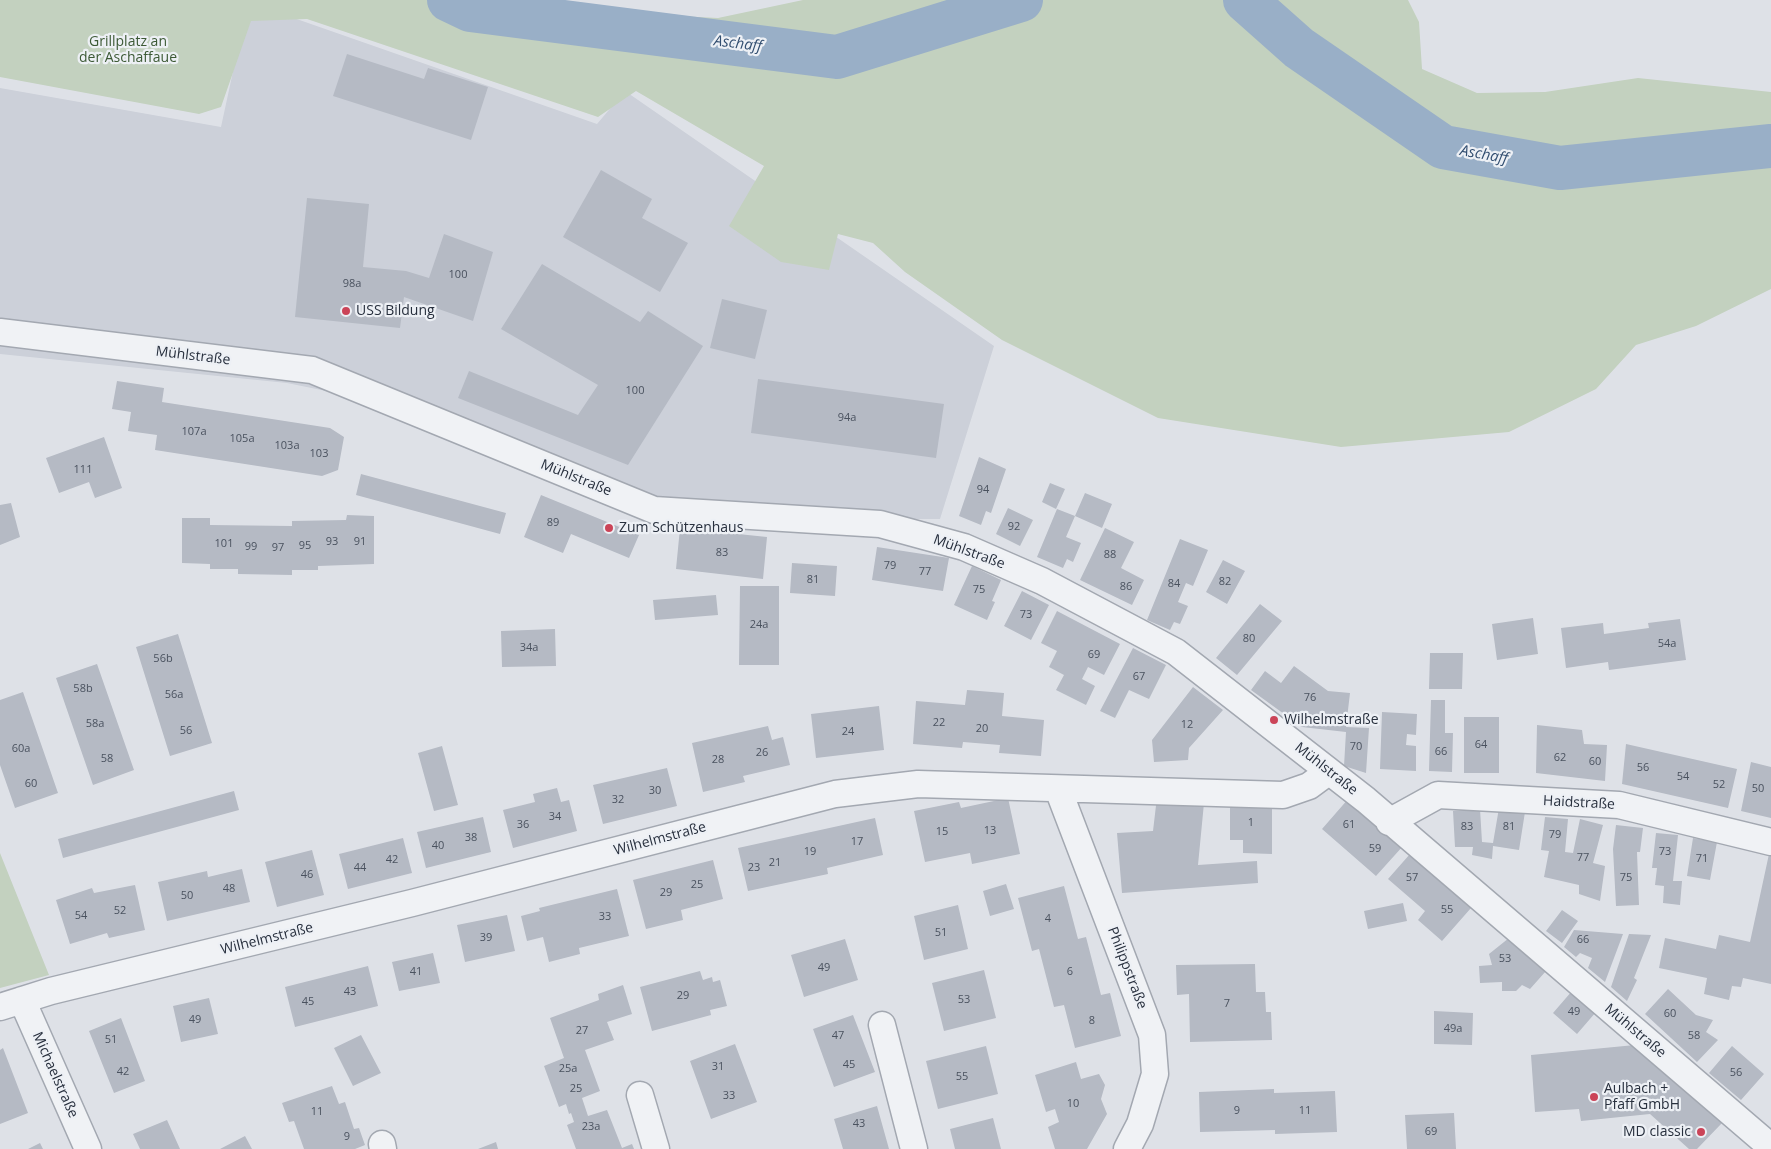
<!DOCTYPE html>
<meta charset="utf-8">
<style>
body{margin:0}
canvas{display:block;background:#dee1e7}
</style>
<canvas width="1771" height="1149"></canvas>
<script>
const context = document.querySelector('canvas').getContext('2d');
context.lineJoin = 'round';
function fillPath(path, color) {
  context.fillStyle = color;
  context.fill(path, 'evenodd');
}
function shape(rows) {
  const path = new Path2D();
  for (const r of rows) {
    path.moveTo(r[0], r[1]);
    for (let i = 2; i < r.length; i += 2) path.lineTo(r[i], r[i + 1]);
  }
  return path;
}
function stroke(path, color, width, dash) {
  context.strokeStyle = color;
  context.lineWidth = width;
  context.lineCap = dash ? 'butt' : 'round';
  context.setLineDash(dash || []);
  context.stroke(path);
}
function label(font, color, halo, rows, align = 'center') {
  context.font = font + ' "Open Sans",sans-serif';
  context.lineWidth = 4.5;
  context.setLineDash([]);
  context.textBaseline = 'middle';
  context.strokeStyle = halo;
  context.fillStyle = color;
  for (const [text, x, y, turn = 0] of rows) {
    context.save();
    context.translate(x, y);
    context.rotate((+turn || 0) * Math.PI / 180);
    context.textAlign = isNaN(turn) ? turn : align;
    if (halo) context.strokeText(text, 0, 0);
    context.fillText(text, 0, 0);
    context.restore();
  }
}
fillPath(shape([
 [248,2,597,124,625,91,994,346,940,519,665,519,336,393,287,383,0,354,0,88,221,127]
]), '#ccd0d9');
fillPath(shape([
 [0,0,535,0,576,11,718,18,803,0,1408,0,1419,22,1422,69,1477,93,1545,92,1638,78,1771,92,1771,289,1696,326,1636,345,1596,389,1509,432,1341,447,1158,418,1002,340,905,272,873,243,838,234,829,270,781,262,729,226,764,166,636,91,598,117,307,19,251,21,221,107,199,114,0,77],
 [0,853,49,975,0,988]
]), '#c3d1bf');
stroke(shape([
 [449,0,470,10,837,57,1021,0],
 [1245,0,1299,48,1443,147,1560,168,1771,146]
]), '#99afc7', 44);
fillPath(shape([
 [347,54,424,79,428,68,488,87,471,140,333,96],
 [601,170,652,199,642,218,688,243,660,292,563,237],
 [307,198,369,204,363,267,406,271,429,278,444,234,493,252,473,321,404,297,400,328,295,317],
 [542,264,640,322,648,311,703,346,628,465,458,398,469,371,578,415,598,385,501,329],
 [722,299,767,310,755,359,710,348],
 [758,379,944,404,936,458,751,433],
 [117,381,164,388,162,402,330,428,344,437,338,470,322,476,155,450,157,435,128,431,131,412,112,409],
 [104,437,122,488,95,498,89,482,59,493,46,458],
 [979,457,1006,469,991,513,986,511,981,525,959,516],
 [361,474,506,513,500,534,356,495],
 [1050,483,1065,489,1056,509,1042,502],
 [1085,493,1112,504,1102,528,1075,516],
 [541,495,639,535,629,558,571,534,563,553,524,537],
 [11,503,20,537,0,545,0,505],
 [1008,508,1033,520,1020,546,996,534],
 [1057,509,1075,516,1066,537,1081,543,1073,562,1067,559,1063,568,1037,557],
 [347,515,374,516,374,564,318,566,318,570,292,570,292,575,238,574,238,569,210,569,210,564,182,563,182,518,210,518,210,525,292,526,292,521,346,520],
 [680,528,767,537,763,579,676,569],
 [1105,528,1134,542,1121,568,1144,580,1132,605,1080,580],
 [1180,539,1208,550,1193,586,1186,583,1178,602,1188,606,1180,624,1174,622,1170,630,1147,620],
 [877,547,949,558,943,591,872,580],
 [1223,560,1245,571,1227,604,1206,592],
 [792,563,837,566,835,596,790,593],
 [972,566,1001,580,992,601,995,602,987,620,954,605],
 [740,586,779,586,779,665,739,665],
 [1022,591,1049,605,1031,640,1004,626],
 [716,595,718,615,655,620,653,600],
 [1260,604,1282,621,1237,675,1216,658],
 [1057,611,1120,644,1104,675,1088,667,1082,679,1095,686,1086,705,1056,690,1064,675,1049,667,1057,651,1041,643],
 [1533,618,1538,654,1497,660,1492,624],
 [1680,619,1686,660,1609,670,1608,662,1566,668,1561,628,1603,623,1604,634,1649,628,1648,623],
 [555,629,556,666,502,667,501,631],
 [178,634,212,743,170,756,136,647],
 [1133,648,1166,665,1149,699,1129,690,1115,718,1100,711],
 [1430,653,1463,653,1462,689,1429,689],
 [97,664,134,770,93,785,56,678],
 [1294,666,1328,691,1350,693,1346,727,1369,728,1366,773,1344,766,1346,732,1302,727,1251,690,1265,671,1281,683],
 [1193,687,1223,710,1189,748,1188,760,1154,762,1152,740],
 [967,690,1004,693,1002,716,1044,720,1041,756,999,753,1000,745,963,742,962,748,913,744,916,701,965,705],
 [23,692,58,793,15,808,0,765,0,700],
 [1431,700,1445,700,1445,733,1453,733,1452,772,1429,771],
 [879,706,884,750,816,758,811,714],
 [1382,712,1417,714,1416,735,1407,734,1406,745,1416,746,1416,771,1380,769],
 [1464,717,1499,717,1499,773,1464,773],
 [1537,725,1582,730,1584,744,1607,745,1605,781,1536,773],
 [768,726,772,740,783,737,790,765,743,776,745,782,703,792,692,743],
 [1626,744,1737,769,1728,808,1622,784],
 [442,746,458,805,434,811,418,753],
 [1751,762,1771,767,1771,818,1741,811],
 [667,768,677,806,603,824,593,785],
 [557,788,561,802,569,800,577,831,513,848,503,810,535,802,533,794],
 [234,791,239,810,63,858,58,839],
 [1157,797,1204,803,1198,865,1257,861,1258,883,1122,893,1117,833,1153,831],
 [1008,798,1020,854,972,864,970,853,925,862,914,811,959,802,961,808],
 [1349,798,1403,846,1376,876,1322,829],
 [1230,805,1272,805,1272,854,1243,853,1243,840,1230,840],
 [1499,808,1525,812,1519,850,1493,846,1492,859,1472,855,1473,847,1455,847,1453,811,1480,809,1482,842,1493,843],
 [483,817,491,852,426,868,417,832],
 [1545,817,1568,819,1565,852,1573,853,1580,819,1603,825,1593,863,1605,866,1600,901,1579,894,1579,885,1544,877,1549,851,1541,850],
 [875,818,883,855,827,868,828,874,748,891,738,848],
 [1616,825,1643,828,1640,852,1637,852,1639,905,1616,906,1613,849],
 [1656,833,1678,835,1673,881,1682,881,1680,905,1663,903,1664,886,1655,885,1657,868,1652,868],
 [403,838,412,873,348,889,339,854],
 [1693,838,1717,842,1710,880,1687,876],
 [312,850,324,895,277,907,265,862],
 [1410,854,1471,908,1442,941,1418,920,1425,911,1388,879],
 [1769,854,1771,855,1771,984,1743,978,1741,987,1732,986,1729,1000,1704,994,1707,978,1659,968,1665,938,1716,949,1719,935,1750,942],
 [713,860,723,899,681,910,683,920,646,929,633,880],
 [242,869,250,902,167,921,158,882,207,871,208,877],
 [1006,884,1014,909,990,916,983,891],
 [135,885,145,930,109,938,107,933,70,944,56,900,92,888,94,893],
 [1064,886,1078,939,1086,937,1101,995,1110,993,1121,1036,1075,1048,1064,1005,1054,1007,1039,949,1032,951,1018,898],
 [617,889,629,936,579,948,580,954,549,962,543,937,527,941,521,916,540,911,539,908],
 [1403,903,1407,921,1368,929,1364,911],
 [958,905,968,949,924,960,914,916],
 [1562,910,1578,921,1562,943,1546,931],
 [507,915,515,951,465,962,457,925],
 [1574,930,1623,934,1605,982,1588,968,1592,958,1580,953,1576,957,1564,947],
 [1629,934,1651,935,1634,978,1637,980,1627,1001,1611,987],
 [1509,938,1546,971,1530,989,1522,985,1516,991,1502,991,1502,982,1480,983,1479,966,1492,965,1489,954],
 [845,939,858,980,804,997,791,955],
 [433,953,440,983,399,991,392,962],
 [1255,964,1256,992,1265,992,1266,1012,1271,1012,1272,1040,1190,1042,1189,994,1177,995,1176,965],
 [368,966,378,1006,295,1027,285,987],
 [984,970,996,1018,944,1031,932,983],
 [700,971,703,980,712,977,713,982,720,980,727,1006,710,1010,711,1015,652,1031,640,987],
 [623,985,632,1014,607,1022,614,1040,585,1050,600,1091,582,1098,588,1116,607,1110,622,1148,632,1144,634,1149,576,1149,567,1125,574,1122,571,1113,569,1114,566,1104,559,1107,544,1066,564,1058,550,1018,599,1000,598,994],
 [1668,989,1696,1015,1713,1020,1706,1032,1718,1040,1697,1062,1645,1014],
 [1572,991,1596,1012,1577,1034,1553,1013],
 [209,998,218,1034,181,1042,173,1006],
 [1434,1011,1473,1013,1472,1045,1434,1044],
 [853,1015,875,1072,834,1087,813,1029],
 [121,1018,145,1081,114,1093,89,1031],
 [361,1035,381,1073,353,1086,334,1048],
 [735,1044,757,1102,711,1119,690,1061],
 [1635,1045,1722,1123,1697,1149,1689,1149,1650,1114,1581,1121,1579,1109,1535,1112,1531,1055],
 [986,1046,998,1094,938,1109,926,1061],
 [1732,1046,1764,1074,1741,1100,1709,1073],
 [3,1048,28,1113,0,1124,0,1050],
 [1076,1062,1081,1079,1099,1074,1105,1085,1101,1099,1107,1114,1087,1149,1055,1149,1048,1127,1059,1122,1055,1109,1046,1112,1035,1075],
 [332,1086,339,1104,345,1102,354,1129,359,1128,365,1145,355,1149,304,1149,294,1121,289,1122,282,1103],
 [1274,1089,1274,1093,1335,1091,1337,1132,1275,1134,1275,1130,1200,1132,1199,1092],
 [877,1106,889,1149,843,1149,834,1119],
 [1454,1113,1456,1149,1407,1149,1405,1115],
 [993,1118,1001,1149,955,1149,950,1129],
 [167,1120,180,1149,140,1149,133,1134],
 [245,1136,252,1149,220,1149],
 [496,1142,498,1149,478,1149],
 [40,1143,43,1149,28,1149]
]), '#b5bac4');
const minor = shape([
 [0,332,312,370,654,510,880,524,964,547,1042,581,1176,652,1366,800,1771,1147],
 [1058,789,1152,1035,1155,1074,1140,1124,1127,1149],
 [1389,822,1438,795,1619,805,1771,842],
 [22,1000,88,1149],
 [0,1007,51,991,412,903,835,794,918,784,1283,795,1309,786,1328,772],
 [882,1025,914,1149],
 [640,1095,656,1149],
 [382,1144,383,1149]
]);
stroke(minor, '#a3a8b1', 29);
stroke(minor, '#f0f2f5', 26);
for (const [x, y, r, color] of [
 [346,311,5,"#cb4458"],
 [609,528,5,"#cb4458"],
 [1274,720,5,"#cb4458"],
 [1594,1097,5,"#cb4458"],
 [1701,1132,5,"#cb4458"]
]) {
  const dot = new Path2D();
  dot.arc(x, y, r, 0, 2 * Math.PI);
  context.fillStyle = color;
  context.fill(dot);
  stroke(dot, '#edf0f5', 2);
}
label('11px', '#4a525f', null, [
 ["100",458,275],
 ["98a",352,284],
 ["100",635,391],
 ["94a",847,418],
 ["107a",194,432],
 ["105a",242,439],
 ["103a",287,446],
 ["103",319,454],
 ["111",83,470],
 ["94",983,490],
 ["89",553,523],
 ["92",1014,527],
 ["93",332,542],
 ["91",360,542],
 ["101",224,544],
 ["95",305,546],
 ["99",251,547],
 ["97",278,548],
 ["83",722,553],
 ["88",1110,555],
 ["79",890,566],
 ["77",925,572],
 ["81",813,580],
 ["82",1225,582],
 ["84",1174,584],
 ["86",1126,587],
 ["75",979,590],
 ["73",1026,615],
 ["24a",759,625],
 ["80",1249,639],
 ["54a",1667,644],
 ["34a",529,648],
 ["69",1094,655],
 ["56b",163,659],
 ["67",1139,677],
 ["58b",83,689],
 ["56a",174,695],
 ["76",1310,698],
 ["22",939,723],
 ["58a",95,724],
 ["12",1187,725],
 ["20",982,729],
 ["56",186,731],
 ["24",848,732],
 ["64",1481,745],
 ["70",1356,747],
 ["60a",21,749],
 ["66",1441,752],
 ["26",762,753],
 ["62",1560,758],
 ["58",107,759],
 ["28",718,760],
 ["60",1595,762],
 ["56",1643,768],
 ["54",1683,777],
 ["60",31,784],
 ["52",1719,785],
 ["50",1758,789],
 ["30",655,791],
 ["32",618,800],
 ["34",555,817],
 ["1",1251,823],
 ["36",523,825],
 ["61",1349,825],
 ["83",1467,827],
 ["81",1509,827],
 ["13",990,831],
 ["15",942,832],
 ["79",1555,835],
 ["38",471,838],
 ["17",857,842],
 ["40",438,846],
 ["59",1375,849],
 ["19",810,852],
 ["73",1665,852],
 ["77",1583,858],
 ["71",1702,859],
 ["42",392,860],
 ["21",775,863],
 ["44",360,868],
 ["23",754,868],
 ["46",307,875],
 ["57",1412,878],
 ["75",1626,878],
 ["25",697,885],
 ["48",229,889],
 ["29",666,893],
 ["50",187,896],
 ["55",1447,910],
 ["52",120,911],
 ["54",81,916],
 ["33",605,917],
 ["4",1048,919],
 ["51",941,933],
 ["39",486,938],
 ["66",1583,940],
 ["53",1505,959],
 ["49",824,968],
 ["41",416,972],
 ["6",1070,972],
 ["43",350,992],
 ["29",683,996],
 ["53",964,1000],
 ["45",308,1002],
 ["7",1227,1004],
 ["49",1574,1012],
 ["60",1670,1014],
 ["49",195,1020],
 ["8",1092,1021],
 ["49a",1453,1029],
 ["27",582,1031],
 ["47",838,1036],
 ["58",1694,1036],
 ["51",111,1040],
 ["45",849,1065],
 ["31",718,1067],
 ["25a",568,1069],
 ["42",123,1072],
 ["56",1736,1073],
 ["55",962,1077],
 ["25",576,1089],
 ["33",729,1096],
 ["10",1073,1104],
 ["9",1237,1111],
 ["11",1305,1111],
 ["11",317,1112],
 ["43",859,1124],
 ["23a",591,1127],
 ["69",1431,1132],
 ["9",347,1137]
]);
label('14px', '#3c5935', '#edf0f5', [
 ["Grillplatz an",128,42],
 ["der Aschaffaue",128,58]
]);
label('14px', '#272f3d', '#edf0f5', [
 ["USS Bildung",356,311],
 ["Zum Schützenhaus",619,528],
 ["Wilhelmstraße",1284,720],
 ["Aulbach +",1604,1089],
 ["Pfaff GmbH",1604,1105],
 ["MD classic",1691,1132,"right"]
], 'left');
label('14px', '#272f3d', '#edf0f5', [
 ["Mühlstraße",193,356,7],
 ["Mühlstraße",576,478,22],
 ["Mühlstraße",969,552,20],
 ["Mühlstraße",1326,769,38],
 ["Haidstraße",1579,803,3],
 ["Wilhelmstraße",660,839,-15],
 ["Wilhelmstraße",267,939,-14],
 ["Philippstraße",1127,968,69],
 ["Mühlstraße",1635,1031,40],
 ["Michaelstraße",55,1075,66]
]);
label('italic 15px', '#324e70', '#edf0f5', [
 ["Aschaff",738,44,7],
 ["Aschaff",1484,155,10]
]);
</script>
